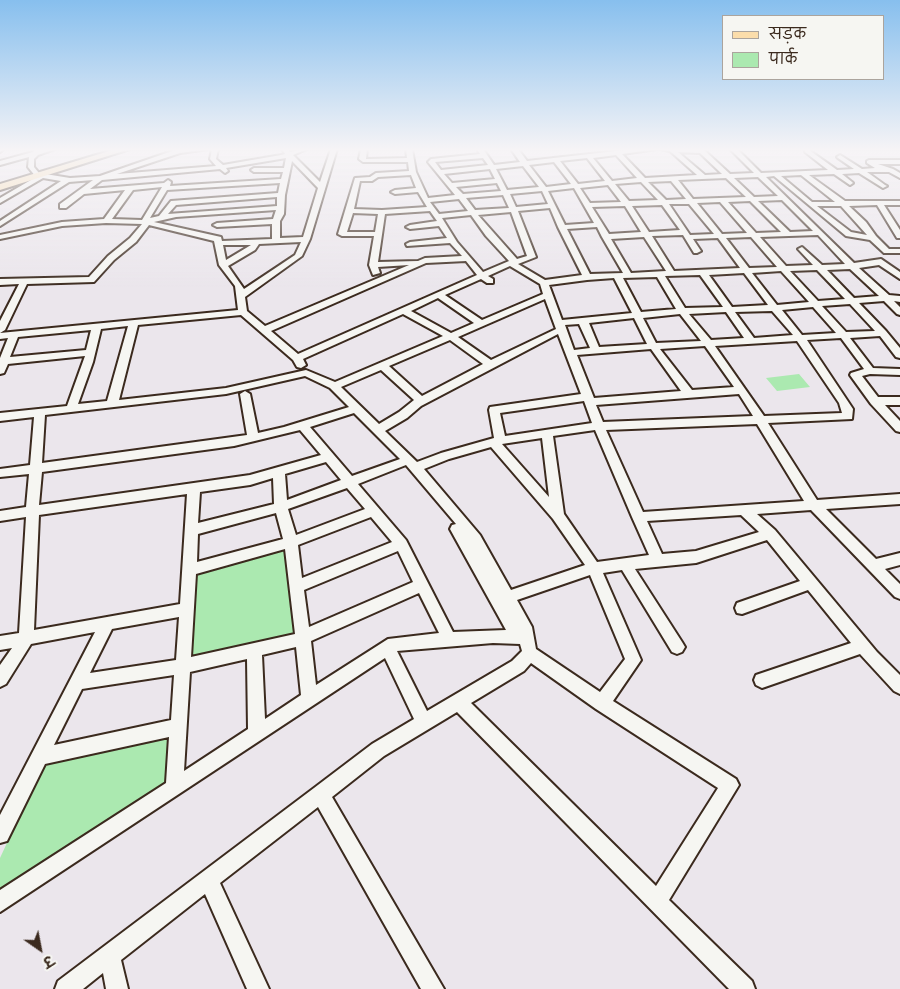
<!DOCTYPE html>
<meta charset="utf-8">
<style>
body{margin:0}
#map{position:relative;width:900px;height:989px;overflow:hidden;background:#ebe6ec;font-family:"Patrick Hand","Playpen Sans Deva",sans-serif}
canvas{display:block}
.legend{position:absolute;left:722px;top:15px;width:162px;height:65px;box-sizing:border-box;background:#f6f6f2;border:1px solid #aba49d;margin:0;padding:6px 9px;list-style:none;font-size:15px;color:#3b2a1e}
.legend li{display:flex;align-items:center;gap:10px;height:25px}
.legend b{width:25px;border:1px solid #aba49d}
.north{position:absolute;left:15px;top:924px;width:50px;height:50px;-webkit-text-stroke:4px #f6f6f2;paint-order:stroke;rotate:147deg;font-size:14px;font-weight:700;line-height:20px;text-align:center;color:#3b2a1e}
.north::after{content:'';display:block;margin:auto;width:18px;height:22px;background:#3b2a1e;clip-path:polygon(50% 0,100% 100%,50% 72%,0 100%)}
</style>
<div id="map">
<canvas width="900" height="989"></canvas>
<ul class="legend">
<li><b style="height:6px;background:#fbddab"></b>सड़क</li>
<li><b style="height:14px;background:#abe9b0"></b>पार्क</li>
</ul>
<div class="north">उ</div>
</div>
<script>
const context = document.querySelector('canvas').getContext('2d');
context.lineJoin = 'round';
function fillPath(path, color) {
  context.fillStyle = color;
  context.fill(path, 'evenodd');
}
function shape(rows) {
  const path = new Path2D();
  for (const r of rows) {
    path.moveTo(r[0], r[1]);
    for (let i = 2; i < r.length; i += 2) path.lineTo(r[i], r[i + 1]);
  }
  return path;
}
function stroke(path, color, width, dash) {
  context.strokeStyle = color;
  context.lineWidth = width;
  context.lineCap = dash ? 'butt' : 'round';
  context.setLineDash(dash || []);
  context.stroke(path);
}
fillPath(shape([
 [799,374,810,387,777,391,766,378],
 [288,549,297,636,189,660,194,575],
 [172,737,170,779,0,890,0,858,43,765]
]), '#abe9b0');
const minor = shape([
 [0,149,4,149,0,152,0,149],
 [35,149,55,149,38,155,34,159,34,167,39,173,70,178,100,176,178,149,209,149,180,153,117,174,216,166,210,159,212,149,218,149,216,159,223,165,281,155,285,154,282,149,288,149,290,152,307,149,293,155,320,182,331,149,337,149,310,239,302,256,245,297,247,311,265,326,409,265,378,267,380,273,373,275,369,265,374,236,342,236,338,234,355,178,370,177,376,173,409,171,408,162,363,162,359,159,361,149,367,149,366,159,407,158,406,149,412,149,416,172,428,198,455,195,428,162,431,159,480,154,477,149,483,149,494,165,520,162,511,149,518,149,527,161,634,149,657,149,622,154,645,178,697,175,670,151,660,149,704,150,730,174,754,173,730,149,737,149,761,173,828,170,805,152,806,149,809,150,837,170,854,169,838,158,837,157,840,155,862,169,875,168,867,163,867,161,869,160,900,160,900,164,878,164,893,169,900,173,900,178,889,172,867,172,885,185,887,186,883,188,859,173,842,174,852,182,853,183,850,185,834,174,809,175,845,201,900,201,900,205,884,205,900,230,900,238,897,238,877,205,849,206,866,222,876,236,889,249,900,249,900,253,884,253,870,240,846,236,774,176,766,177,854,263,881,259,900,272,900,279,879,265,859,268,889,295,900,296,900,302,894,301,900,307,900,315,897,314,884,301,859,303,886,331,900,348,900,358,896,357,880,336,850,338,873,368,900,369,900,375,870,374,862,376,878,397,900,397,900,405,885,405,900,421,900,432,896,431,871,404,850,375,851,373,864,369,841,338,807,340,853,409,852,419,768,423,817,500,900,494,900,504,826,509,876,559,900,553,900,565,885,569,900,584,900,599,895,597,811,510,757,514,775,530,877,652,900,675,900,694,894,691,860,654,762,688,756,685,754,680,756,675,851,643,808,590,742,614,737,613,735,608,737,603,800,581,767,540,696,563,635,569,682,642,685,647,682,652,677,654,672,652,622,570,603,573,641,660,613,701,736,779,739,785,669,900,752,981,755,989,729,989,457,712,384,756,332,797,444,989,421,989,318,807,220,883,269,989,247,989,205,894,121,960,128,989,106,989,103,973,83,989,55,989,58,981,314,788,372,744,414,719,385,658,0,912,0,890,166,783,169,737,45,764,7,841,0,843,0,815,95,632,31,644,6,684,0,687,0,665,12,648,0,650,0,636,19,633,26,517,0,521,0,511,26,507,29,474,0,477,0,469,30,465,34,417,0,421,0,413,67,406,85,356,8,364,4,373,0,374,0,358,8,338,0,339,0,333,238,310,235,286,219,265,214,241,149,225,136,242,114,260,94,282,27,284,5,330,0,333,0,321,19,284,0,285,0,279,89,277,108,256,130,238,142,224,106,223,62,226,0,239,0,235,62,222,104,219,125,190,84,194,66,208,60,208,60,204,93,180,69,182,0,226,0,221,61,181,43,178,0,203,0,198,36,177,28,167,29,157,0,165,0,161,33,152,35,149],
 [678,152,700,153,722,174,705,175,678,152],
 [616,155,637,178,612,181,593,158,616,155],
 [286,158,284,168,254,168,251,170,254,172,283,172,281,179,170,186,171,182,168,180,164,183,90,189,102,180,220,169,225,173,228,171,226,168,286,158],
 [483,158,488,165,441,170,435,162,483,158],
 [587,158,605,181,578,184,560,161,587,158],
 [292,161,318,188,303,237,280,238,280,221,284,214,285,195,292,161],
 [554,162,571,184,546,187,529,165,554,162],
 [523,166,539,187,507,190,496,169,523,166],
 [490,169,495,179,452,183,444,174,490,169],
 [411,175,416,188,395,190,391,192,395,194,418,192,427,207,382,210,354,209,360,181,372,181,378,177,411,175],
 [801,175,835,202,812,202,781,176,801,175],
 [758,177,778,196,754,197,734,178,758,177],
 [726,178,746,197,693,199,678,180,726,178],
 [671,181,686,199,666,200,648,182,671,181],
 [641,182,658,200,629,201,615,184,641,182],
 [280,183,278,193,171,201,159,216,150,218,167,190,280,183],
 [497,183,501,191,463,194,456,187,497,183],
 [608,185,621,202,590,203,580,188,608,185],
 [162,187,142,220,112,219,133,190,162,187],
 [574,188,594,223,565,225,548,191,574,188],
 [542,191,548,204,516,207,510,194,542,191],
 [503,195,509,208,475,210,466,198,503,195],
 [277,197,277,206,168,214,176,205,277,197],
 [459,199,468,211,439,214,430,202,459,199],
 [782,200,813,231,790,232,758,201,782,200],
 [750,201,781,232,756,233,728,202,750,201],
 [720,202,747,233,722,234,697,203,720,202],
 [669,204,689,204,714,234,690,235,669,204],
 [662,205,680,230,649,232,632,206,662,205],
 [625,206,641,232,609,234,592,207,625,206],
 [817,206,841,206,867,235,851,232,817,206],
 [550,208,558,227,582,275,545,280,518,264,536,257,518,211,550,208],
 [276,210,273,219,217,223,213,225,217,227,272,224,272,239,222,241,221,237,154,222,176,217,276,210],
 [430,211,437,221,410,225,406,227,410,229,439,226,447,238,410,242,406,244,407,246,450,243,462,256,425,258,418,261,378,262,385,214,430,211],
 [511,212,527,256,517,259,478,215,511,212],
 [353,213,378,214,375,232,347,232,353,213],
 [471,215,486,236,509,261,483,272,457,242,442,218,471,215],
 [597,227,602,237,623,273,590,274,567,229,597,227],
 [683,235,694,253,697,253,701,251,693,239,718,238,740,268,674,271,652,236,683,235],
 [818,235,845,264,822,265,802,247,798,249,813,265,786,266,760,237,818,235],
 [644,237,666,271,631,273,611,239,644,237],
 [751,237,777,267,749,268,726,238,751,237],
 [301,242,295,255,244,289,228,266,255,250,259,244,301,242],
 [223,245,251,245,226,260,223,245],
 [466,261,477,275,298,354,271,331,426,263,466,261],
 [510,266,540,284,543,294,482,320,445,295,481,279,487,283,493,283,493,279,488,276,510,266],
 [850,269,879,296,854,298,827,270,850,269],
 [817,270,845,299,818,301,790,271,817,270],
 [781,271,809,302,777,305,752,273,781,271],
 [744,273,768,305,732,307,709,275,744,273],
 [700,275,723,307,685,308,665,276,700,275],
 [657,277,676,309,641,312,623,278,657,277],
 [614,278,632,313,562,320,549,285,587,280,614,278],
 [438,298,474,323,451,333,411,311,438,298],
 [545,299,556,329,491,360,458,337,545,299],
 [850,304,875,331,846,332,822,306,850,304],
 [813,307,836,333,802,335,782,310,813,307],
 [772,311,793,335,754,338,735,312,772,311],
 [726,312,744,338,711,340,689,314,726,312],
 [403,314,443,336,335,382,306,370,226,388,119,400,138,325,241,315,293,360,297,367,301,368,306,365,303,359,403,314],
 [680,314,701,341,656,343,643,318,680,314],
 [634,318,647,344,599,347,589,323,634,318],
 [579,324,590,348,574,350,565,325,579,324],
 [128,326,107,401,78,404,93,362,101,329,128,326],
 [91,330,86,350,10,357,18,337,91,330],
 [558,334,581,394,490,407,489,410,494,438,441,453,417,462,385,431,407,418,421,406,558,334],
 [450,340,483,364,422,396,389,366,450,340],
 [797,341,839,403,842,413,764,416,715,346,797,341],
 [705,346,734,387,692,390,660,349,705,346],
 [651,349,681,391,594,398,577,355,651,349],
 [381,370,414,400,399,412,379,424,341,387,381,370],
 [305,376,330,388,349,407,284,427,258,433,250,394,245,391,240,394,247,435,42,463,45,415,226,394,305,376],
 [739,394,753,416,603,422,596,405,739,394],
 [584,401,592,423,505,436,500,413,584,401],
 [354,413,400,459,352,476,310,427,354,413],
 [757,424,804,501,643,512,606,430,757,424],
 [300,430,321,455,250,475,39,505,42,472,234,446,300,430],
 [595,430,632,517,649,555,597,562,564,514,553,436,595,430],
 [542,438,549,497,502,444,542,438],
 [491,447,553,519,585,565,511,590,480,535,424,469,449,459,491,447],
 [326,462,341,480,287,500,285,474,326,462],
 [406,465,456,524,452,525,450,529,506,630,453,632,406,540,358,484,406,465],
 [273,478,274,504,198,523,200,492,250,485,273,478],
 [347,488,365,509,296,535,288,509,347,488],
 [187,494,180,604,34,630,39,515,187,494],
 [276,513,283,539,197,562,198,534,276,513],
 [741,515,759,532,696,551,662,554,647,521,741,515],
 [371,517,392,542,302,578,298,545,371,517],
 [285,549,295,634,191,657,196,574,285,549],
 [398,551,413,582,309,627,304,590,398,551],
 [590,575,625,659,600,692,536,649,532,627,517,600,590,575],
 [419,593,439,633,388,639,316,685,311,641,419,593],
 [179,617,176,660,90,673,112,629,179,617],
 [493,643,520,644,522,651,512,661,427,711,397,651,493,643],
 [296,647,301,695,265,719,262,655,296,647],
 [247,659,248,729,184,771,190,672,247,659],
 [531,663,596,709,718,788,656,886,471,703,524,671,531,663],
 [174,675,171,720,54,745,82,689,174,675]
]);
const major = shape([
 [116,149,130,149,0,190,0,184,116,149]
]);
stroke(minor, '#3b2a1e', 4);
stroke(major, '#3b2a1e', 4);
fillPath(minor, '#f6f6f2');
fillPath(major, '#fbddab');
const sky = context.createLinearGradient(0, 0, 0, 288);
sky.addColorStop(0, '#87bfee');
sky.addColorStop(0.52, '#f6f4f6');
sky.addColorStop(1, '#f6f4f600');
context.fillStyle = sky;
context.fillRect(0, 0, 900, 288);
</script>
